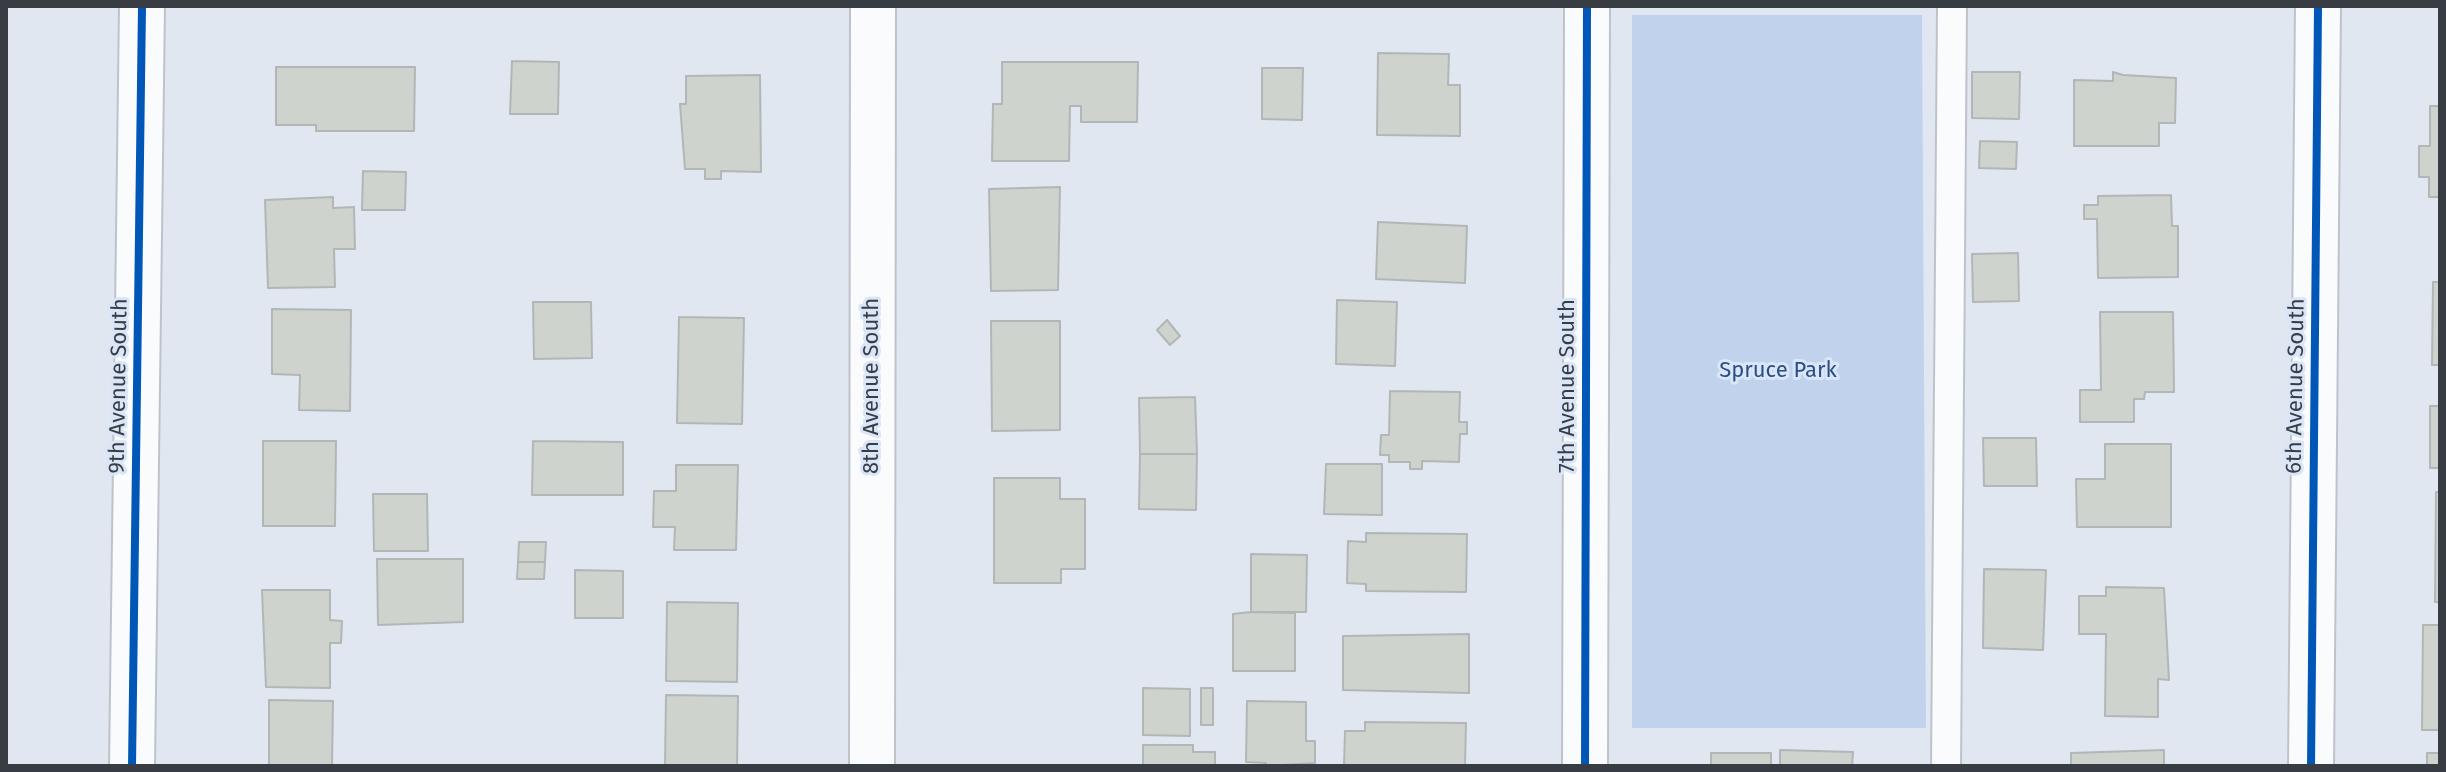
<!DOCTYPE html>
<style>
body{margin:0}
#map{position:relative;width:2446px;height:772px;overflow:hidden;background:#e1e7f1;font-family:"Fira Sans",sans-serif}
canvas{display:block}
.frame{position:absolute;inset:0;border:8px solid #383d44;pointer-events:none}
</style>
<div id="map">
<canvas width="2446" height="772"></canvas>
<div class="frame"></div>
</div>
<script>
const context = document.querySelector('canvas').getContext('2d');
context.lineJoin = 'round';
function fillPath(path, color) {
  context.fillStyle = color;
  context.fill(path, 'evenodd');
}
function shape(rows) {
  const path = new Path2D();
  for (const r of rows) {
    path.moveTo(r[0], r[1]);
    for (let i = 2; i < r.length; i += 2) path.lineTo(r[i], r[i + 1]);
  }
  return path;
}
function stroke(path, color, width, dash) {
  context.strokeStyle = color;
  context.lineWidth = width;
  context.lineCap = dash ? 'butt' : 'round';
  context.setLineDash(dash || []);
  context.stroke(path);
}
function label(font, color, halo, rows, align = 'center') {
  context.font = font + ' "Fira Sans",sans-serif';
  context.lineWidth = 6;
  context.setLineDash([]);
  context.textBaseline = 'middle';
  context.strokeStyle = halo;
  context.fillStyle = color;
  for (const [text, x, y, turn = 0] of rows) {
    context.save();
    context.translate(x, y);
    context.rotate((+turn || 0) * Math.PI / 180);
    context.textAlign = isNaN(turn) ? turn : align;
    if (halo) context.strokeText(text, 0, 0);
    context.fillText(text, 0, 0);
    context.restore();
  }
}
fillPath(shape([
 [1632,15,1922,15,1926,728,1632,728]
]), '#c1d2ed');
const building = shape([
 [1378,53,1449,54,1448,85,1460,85,1460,136,1377,135,1378,53],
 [512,61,559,62,558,114,510,114,512,61],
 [1002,62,1138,62,1137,122,1081,122,1081,106,1070,106,1069,161,992,161,993,104,1002,104,1002,62],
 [276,67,415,67,414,131,316,131,316,125,276,125,276,67],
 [1262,68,1303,68,1302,120,1262,119,1262,68],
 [1972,72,2020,72,2019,119,1972,118,1972,72],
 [2113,72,2123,75,2176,78,2175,123,2159,123,2159,146,2074,146,2074,80,2113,81,2113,72],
 [760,75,761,172,721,171,721,179,705,179,705,169,685,169,680,104,686,104,686,76,760,75],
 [2430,106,2440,106,2440,197,2429,197,2429,177,2419,177,2419,146,2430,146,2430,106],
 [1980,141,2017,142,2016,169,1979,168,1980,141],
 [363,171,406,172,405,210,362,210,363,171],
 [1060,187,1058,290,991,291,989,189,1060,187],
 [2171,195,2172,226,2178,226,2178,277,2098,278,2097,219,2084,219,2084,205,2098,205,2098,196,2171,195],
 [333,197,333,208,354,207,355,249,334,249,335,287,268,288,265,200,333,197],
 [1378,222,1467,226,1465,283,1376,279,1378,222],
 [2018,253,2019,301,1973,302,1972,254,2018,253],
 [2433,282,2440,282,2440,365,2432,365,2433,282],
 [1337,300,1397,302,1395,366,1336,364,1337,300],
 [533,302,591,302,592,358,534,359,533,302],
 [272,309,351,310,350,411,299,410,300,375,272,374,272,309],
 [2100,312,2173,312,2174,392,2145,392,2144,399,2134,399,2134,422,2080,422,2080,390,2101,390,2100,312],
 [679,317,744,318,742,424,677,423,679,317],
 [1167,320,1180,336,1170,345,1157,330,1167,320],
 [991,321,1060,321,1060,430,992,431,991,321],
 [1390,391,1460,392,1459,422,1467,422,1467,434,1460,434,1459,462,1422,461,1422,469,1410,469,1410,462,1389,462,1389,455,1380,455,1381,435,1389,435,1390,391],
 [1195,397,1197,454,1140,454,1139,398,1195,397],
 [2430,406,2440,406,2440,468,2430,468,2430,406],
 [1983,438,2036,438,2037,486,1984,486,1983,438],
 [263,441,336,441,335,526,263,526,263,441],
 [533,441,623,442,623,495,532,495,533,441],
 [2105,444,2171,444,2171,527,2077,527,2076,479,2105,479,2105,444],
 [1140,454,1197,454,1196,510,1139,509,1140,454],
 [1326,464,1382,464,1382,515,1324,514,1326,464],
 [676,465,738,465,736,550,674,550,675,527,653,527,654,491,676,491,676,465],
 [994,478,1060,478,1060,499,1085,499,1085,569,1061,569,1061,583,994,583,994,478],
 [2436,492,2440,492,2440,602,2435,602,2436,492],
 [373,494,427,494,428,551,374,551,373,494],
 [1366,533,1467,534,1466,592,1366,591,1366,584,1347,583,1348,541,1366,542,1366,533],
 [519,542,546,542,545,562,518,562,519,542],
 [1251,554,1307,555,1306,612,1251,612,1251,554],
 [377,559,463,559,463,622,378,625,377,559],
 [518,562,545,562,544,579,517,579,518,562],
 [1984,569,2046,570,2043,650,1983,648,1984,569],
 [575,570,623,571,623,618,575,618,575,570],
 [2106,587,2164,588,2169,680,2158,679,2158,717,2105,716,2106,634,2079,634,2079,596,2106,596,2106,587],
 [262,590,330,590,330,620,342,621,341,643,330,643,330,688,266,687,262,590],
 [667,602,738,603,737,682,666,681,667,602],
 [1251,612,1295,613,1295,671,1233,671,1233,614,1251,612],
 [2423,625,2440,625,2440,730,2422,730,2423,625],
 [1469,634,1469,693,1343,690,1343,636,1469,634],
 [1143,688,1190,689,1190,736,1143,735,1143,688],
 [1201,688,1213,688,1213,725,1201,725,1201,688],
 [666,695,738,696,737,766,665,766,666,695],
 [269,700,333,701,332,766,269,766,269,700],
 [1247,701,1306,702,1306,741,1315,741,1315,763,1266,766,1266,763,1246,762,1247,701],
 [1365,722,1466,723,1465,766,1344,766,1345,731,1365,731,1365,722],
 [1143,745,1193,745,1193,752,1215,752,1215,766,1143,766,1143,745],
 [1780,750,1853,752,1852,766,1780,766,1780,750],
 [2164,750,2164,766,2071,766,2071,753,2164,750],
 [1711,753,1771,753,1771,766,1711,766,1711,753],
 [2427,753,2440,753,2440,766,2427,766,2427,753]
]);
fillPath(building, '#cfd3cd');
stroke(building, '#b2b6b6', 2);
const service = shape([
 [1946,766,1952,6]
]);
const minor = shape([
 [132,766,142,6],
 [872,766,873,6],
 [2311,766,2318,6]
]);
const tertiary = shape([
 [1585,766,1587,6]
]);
stroke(service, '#bec3cb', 32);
stroke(minor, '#bec3cb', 48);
stroke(tertiary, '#bec3cb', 48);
stroke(service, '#fafbfd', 28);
stroke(minor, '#fafbfd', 44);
stroke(tertiary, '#fafbfd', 44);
stroke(shape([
 [132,766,142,6],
 [1585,766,1587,6],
 [2311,766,2318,6]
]), '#0057b8', 8);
label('22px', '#2a4f85', '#dae6f8', [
 ["Spruce Park",1778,371]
]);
label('22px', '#383d44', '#dae6f8', [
 ["9th Avenue South",119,386,-89],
 ["8th Avenue South",872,386,-90],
 ["7th Avenue South",1568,386,-90],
 ["6th Avenue South",2296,386,-89]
]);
</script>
